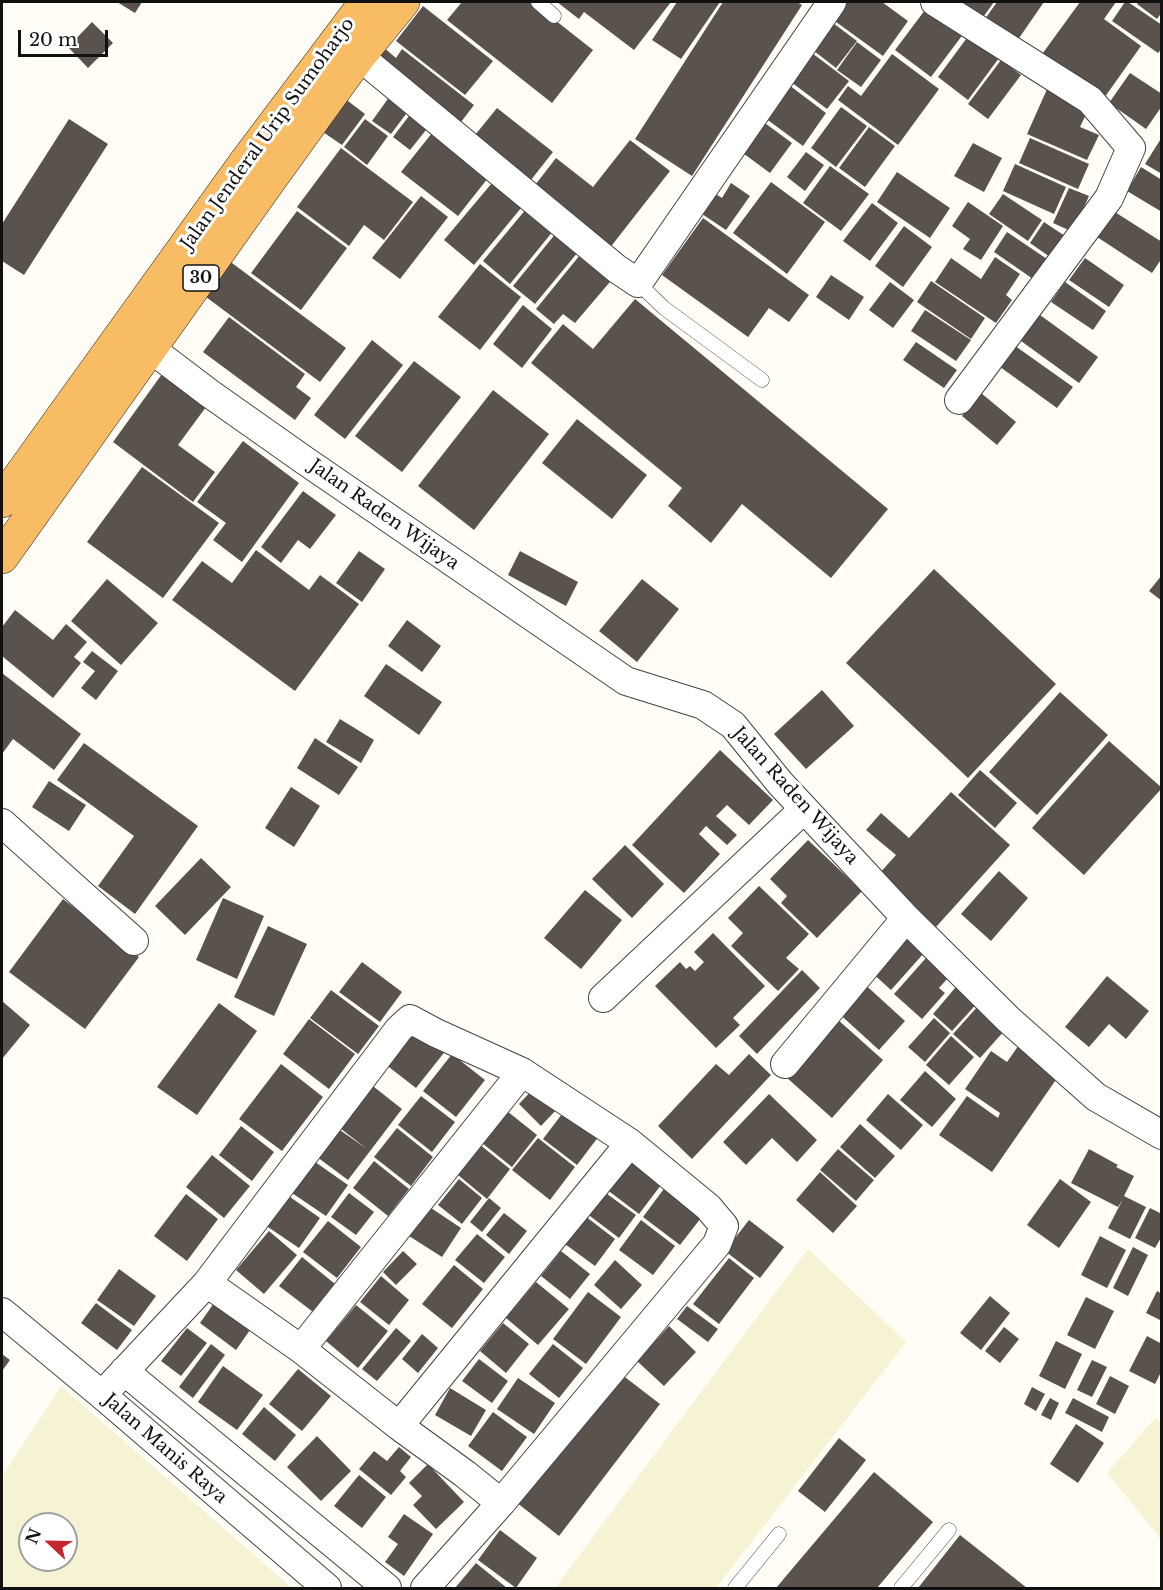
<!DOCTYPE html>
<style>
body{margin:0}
#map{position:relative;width:1163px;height:1590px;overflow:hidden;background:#fffdf5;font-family:"Libre Baskerville",serif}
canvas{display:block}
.frame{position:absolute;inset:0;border:3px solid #111;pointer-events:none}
.north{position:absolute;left:18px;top:1512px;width:60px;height:60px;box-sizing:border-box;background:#fff;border:2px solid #a0a0a0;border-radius:50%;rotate:292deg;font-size:16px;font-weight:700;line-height:24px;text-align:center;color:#111}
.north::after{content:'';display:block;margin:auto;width:21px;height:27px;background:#c4262e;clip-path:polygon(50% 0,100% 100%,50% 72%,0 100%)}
.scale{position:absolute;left:18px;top:30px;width:90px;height:27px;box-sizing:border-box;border:3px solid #111;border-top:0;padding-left:8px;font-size:18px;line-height:21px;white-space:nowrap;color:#111;-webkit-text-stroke:4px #fff;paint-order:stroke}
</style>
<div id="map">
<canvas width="1163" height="1590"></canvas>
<div class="frame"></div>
<div class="north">N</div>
<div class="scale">20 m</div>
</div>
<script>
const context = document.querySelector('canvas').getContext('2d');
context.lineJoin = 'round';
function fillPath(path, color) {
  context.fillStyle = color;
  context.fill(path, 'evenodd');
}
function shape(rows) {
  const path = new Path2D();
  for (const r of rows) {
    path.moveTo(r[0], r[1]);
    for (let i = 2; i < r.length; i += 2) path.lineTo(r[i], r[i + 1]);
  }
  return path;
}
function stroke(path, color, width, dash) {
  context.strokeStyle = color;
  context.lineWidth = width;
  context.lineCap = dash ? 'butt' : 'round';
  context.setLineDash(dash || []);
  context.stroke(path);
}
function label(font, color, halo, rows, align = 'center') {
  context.font = font + ' "Libre Baskerville",serif';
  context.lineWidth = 6;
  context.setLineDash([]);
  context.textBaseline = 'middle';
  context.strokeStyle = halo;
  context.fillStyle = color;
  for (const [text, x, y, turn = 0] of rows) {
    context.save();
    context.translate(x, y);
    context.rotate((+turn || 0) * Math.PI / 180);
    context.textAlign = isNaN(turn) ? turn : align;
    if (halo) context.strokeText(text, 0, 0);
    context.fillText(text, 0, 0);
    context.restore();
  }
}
fillPath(shape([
 [808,1249,906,1342,716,1588,555,1588],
 [61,1386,292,1588,2,1588,2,1477],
 [30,1524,66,1524,66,1560,30,1560],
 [1155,1418,1161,1423,1161,1539,1107,1473]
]), '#f6f3d4');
fillPath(shape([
 [117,2,142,2,135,13],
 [462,2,532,2,593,50,552,103,447,20],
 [557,2,671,2,634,50,584,12,579,19],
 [677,2,720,2,681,59,652,40],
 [723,2,797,2,802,5,692,176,635,139],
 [834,2,882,2,908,21,883,56,825,14],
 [931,2,967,29,931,77,895,50],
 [958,2,994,2,981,20],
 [997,2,1044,2,1017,41,985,19],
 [1080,2,1116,2,1104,19,1141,46,1102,101,1040,57],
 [1125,2,1128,2,1162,25,1162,48,1158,53,1112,21],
 [1138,2,1162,2,1162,12,1157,19,1137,4],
 [423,6,493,61,465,95,396,41],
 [825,17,857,41,836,68,805,44],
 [92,22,113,43,88,68,68,47],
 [972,31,1002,54,968,100,938,77],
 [857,42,881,60,861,87,837,70],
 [383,47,396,58,402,49,474,105,458,126,373,60],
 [804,47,849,81,827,109,783,76],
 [892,54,939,89,898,145,838,100,848,86,861,96],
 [1001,60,1021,75,988,119,968,104],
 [1130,73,1162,94,1162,106,1146,129,1109,103],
 [785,82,826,113,803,146,761,115],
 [1048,87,1090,106,1080,127,1099,135,1087,160,1027,134],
 [390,96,409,110,391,134,372,121],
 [344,98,365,114,342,145,320,130],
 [841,107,867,126,836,167,811,148],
 [497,108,553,152,527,185,471,140],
 [412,112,430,125,410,150,393,137],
 [758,118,792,143,770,173,736,148],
 [69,119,108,144,24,275,2,261,2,224],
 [365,119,388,136,367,165,344,147],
 [869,127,895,146,865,187,839,168],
 [432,133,488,178,458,216,401,172],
 [1162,137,1162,174,1145,164],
 [1030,138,1089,164,1078,189,1019,163],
 [630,140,670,171,609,249,532,189,556,158,593,187],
 [973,143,1002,158,984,192,954,176],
 [341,148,413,202,384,240,364,225,349,246,297,207],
 [806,152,824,165,805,191,787,177],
 [1015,164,1066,187,1054,214,1003,191],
 [830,166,869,194,841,231,803,203],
 [1141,167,1162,180,1162,212,1127,191],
 [897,172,950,208,930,238,877,202],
 [497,177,526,202,474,265,444,240],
 [771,182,825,222,787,274,733,233],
 [731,183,750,196,726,230,696,210,710,190,722,198],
 [1069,188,1089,196,1073,232,1053,223],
 [1003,194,1042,220,1028,241,989,214],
 [421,196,448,217,400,279,372,258],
 [968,202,1003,226,981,260,963,249,970,239,952,226],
 [531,203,558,225,510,284,483,261],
 [872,203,898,223,870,261,843,241],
 [1107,207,1162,242,1162,258,1152,273,1091,233],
 [297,211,347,248,301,310,251,273],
 [703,218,809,295,789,322,769,308,748,337,662,275],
 [1044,222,1065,236,1050,257,1030,243],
 [904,226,932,247,903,287,875,266],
 [561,227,583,246,535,304,513,286],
 [1007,232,1047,259,1033,279,994,252],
 [584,250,615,276,575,323,563,314,554,324,536,309],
 [995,257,1020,274,1006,295,1012,300,996,323,935,282,951,258,981,279],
 [1085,258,1124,285,1109,307,1069,280],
 [228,260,346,348,320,382,202,294],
 [480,264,521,297,480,350,438,317],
 [831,275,864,297,849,320,816,297],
 [931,281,985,318,971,339,917,302],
 [890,282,914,300,893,328,869,310],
 [1065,282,1106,311,1093,330,1051,302],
 [635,299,888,509,831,578,742,504,711,543,668,506,682,488,531,363,563,324,593,349],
 [523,305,552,329,522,368,493,344],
 [925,310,971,340,956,361,911,331],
 [1040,315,1098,357,1079,383,1021,341],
 [229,317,305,374,296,387,311,398,295,420,203,352],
 [372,340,403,365,345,439,314,415],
 [916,342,957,370,944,388,903,360],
 [1011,343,1073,387,1057,408,996,364],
 [414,361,461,397,402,472,355,436],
 [162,374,206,407,178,445,215,472,193,502,113,442],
 [493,390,549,434,474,530,418,486],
 [981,393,1016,422,997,445,962,416],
 [577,419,647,475,612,519,542,463],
 [243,441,299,483,242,562,213,540,226,523,197,502],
 [142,467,219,523,163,598,87,542],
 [303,491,336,515,310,549,298,540,281,563,261,547],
 [256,550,309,590,320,575,359,604,295,691,172,600,202,561,232,583],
 [359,551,385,569,362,602,336,583],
 [520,551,578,582,566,606,508,575],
 [934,569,1056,684,968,778,846,663],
 [1162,575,1162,601,1149,591],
 [107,579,158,623,121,665,71,621],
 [642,579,679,609,637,662,599,631],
 [15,610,53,640,66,624,87,642,74,657,81,663,53,698,2,656,2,627],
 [407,620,441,646,422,672,388,646],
 [92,651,118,671,96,700,81,688,95,671,83,662],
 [386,664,442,702,419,735,364,696],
 [2,673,81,734,54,770,13,739,2,754],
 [822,690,854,726,806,769,774,734],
 [1060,692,1108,735,1037,815,989,772],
 [340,719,374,740,361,763,326,742],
 [315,738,358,767,339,795,297,768],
 [1109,741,1162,788,1084,875,1032,828],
 [84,743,198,826,135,914,98,886,134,836,57,780],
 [720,750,773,800,749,825,727,805,716,816,737,835,727,845,706,826,699,834,720,854,684,893,632,845],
 [980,770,1017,803,995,828,958,795],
 [49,781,86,805,69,831,32,807],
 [291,787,320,806,294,847,265,828],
 [951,792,1010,845,936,927,878,875,896,855,866,830,881,813,909,838],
 [808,840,862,891,817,938,781,903,787,896,770,879],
 [625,845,664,884,632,918,592,879],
 [201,858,231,887,185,935,155,906],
 [999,871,1028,898,991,941,961,914],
 [759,886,809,934,786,958,799,969,778,991,731,946,743,933,728,918],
 [585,890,622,920,581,969,544,938],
 [223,898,264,916,237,979,196,960],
 [63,899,139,957,85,1029,9,972],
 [268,926,307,944,274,1016,234,997],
 [713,933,765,986,733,1018,740,1025,716,1048,655,986,680,962,686,969,690,966,695,971,704,962,694,952],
 [902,935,924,953,891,990,870,971],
 [934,949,956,969,939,988,945,993,922,1019,894,994],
 [362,962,402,992,380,1022,339,992],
 [802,970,820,988,757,1054,739,1036],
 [1107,976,1149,1011,1126,1039,1109,1024,1089,1047,1065,1027],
 [860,980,905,1021,879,1050,834,1009],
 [961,981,981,999,952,1031,933,1014],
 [331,990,379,1026,358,1054,310,1018],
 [2,1001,30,1025,2,1059],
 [219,1003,257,1031,197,1115,157,1087],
 [978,1006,1005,1030,980,1058,953,1034],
 [934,1018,950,1033,925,1062,908,1047],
 [309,1019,355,1054,329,1089,283,1054],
 [837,1019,883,1060,832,1118,786,1077],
 [416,1025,447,1049,416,1088,385,1064],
 [951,1036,974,1057,949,1085,926,1065],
 [1021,1042,1062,1071,992,1172,939,1135,967,1096,998,1118,1000,1113,965,1089,991,1051,1007,1062],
 [452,1054,485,1080,456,1117,423,1091],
 [749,1054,771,1075,692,1159,658,1126,716,1064,729,1075],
 [281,1064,323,1097,282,1151,239,1119],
 [925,1071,956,1099,932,1127,900,1100],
 [369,1083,402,1109,348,1180,317,1157,337,1128,367,1149,336,1125],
 [535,1087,558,1108,541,1126,519,1104],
 [769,1094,817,1140,797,1162,772,1138,746,1165,723,1142],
 [888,1094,923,1125,901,1150,866,1120],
 [421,1096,455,1122,432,1152,398,1125],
 [502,1107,537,1135,512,1167,477,1139],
 [565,1110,599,1136,577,1165,543,1139],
 [860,1124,895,1156,875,1178,840,1147],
 [241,1126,274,1152,252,1181,219,1155],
 [397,1128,433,1157,411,1186,374,1157],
 [538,1138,575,1167,550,1200,512,1170],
 [474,1140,510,1169,487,1199,452,1170],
 [838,1149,874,1180,856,1201,820,1170],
 [1089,1149,1118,1165,1116,1167,1134,1176,1124,1196,1146,1207,1130,1239,1108,1228,1123,1199,1118,1207,1071,1183],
 [212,1155,250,1186,224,1218,186,1187],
 [308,1157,348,1185,326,1216,286,1189],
 [628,1159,661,1185,639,1214,606,1189],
 [374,1161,409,1189,388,1216,353,1188],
 [820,1172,857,1206,833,1233,796,1200],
 [459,1179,482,1198,462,1224,438,1205],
 [1060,1179,1091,1202,1059,1248,1027,1225],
 [666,1186,704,1214,680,1245,643,1217],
 [603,1191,636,1215,619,1238,586,1213],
 [283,1192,320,1218,299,1248,262,1223],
 [349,1193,374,1212,356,1235,331,1217],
 [186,1194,218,1219,187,1261,154,1236],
 [489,1198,501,1208,482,1232,470,1222],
 [428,1206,461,1228,442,1257,409,1236],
 [1150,1208,1162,1214,1162,1236,1155,1248,1135,1238],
 [504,1213,527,1231,509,1254,486,1235],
 [585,1216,615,1239,595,1266,565,1244],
 [641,1220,675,1246,653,1275,619,1250],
 [749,1220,784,1247,760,1278,725,1251],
 [328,1221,361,1247,337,1278,303,1252],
 [269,1231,297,1255,264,1294,236,1270],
 [477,1234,505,1257,484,1283,455,1260],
 [1100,1236,1126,1250,1107,1288,1081,1275],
 [1133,1247,1148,1255,1128,1296,1113,1288],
 [403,1251,417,1264,396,1285,383,1272],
 [561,1251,590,1274,570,1299,541,1276],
 [302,1257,335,1284,313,1312,279,1286],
 [729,1258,754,1278,719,1324,693,1304],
 [615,1260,642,1285,621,1309,594,1285],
 [454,1265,483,1289,452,1328,422,1304],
 [119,1269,156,1296,134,1326,97,1300],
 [381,1276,409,1300,389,1325,360,1302],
 [536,1282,569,1309,538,1345,506,1318],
 [1157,1291,1162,1294,1162,1321,1146,1313],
 [588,1292,621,1317,586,1364,553,1339],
 [990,1296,1010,1313,981,1350,960,1333],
 [1086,1297,1114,1311,1095,1349,1067,1335],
 [96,1303,132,1330,117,1350,81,1323],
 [214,1303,250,1330,236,1350,200,1323],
 [356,1305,388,1331,358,1368,326,1341],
 [687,1306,718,1329,708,1342,677,1319],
 [503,1323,529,1344,506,1373,480,1351],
 [669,1326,696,1352,664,1386,637,1361],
 [1004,1327,1019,1339,1000,1363,985,1351],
 [187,1328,207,1343,181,1376,161,1361],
 [396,1328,411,1341,377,1381,362,1369],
 [422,1334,438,1348,418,1373,402,1359],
 [1147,1336,1162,1344,1162,1370,1155,1384,1129,1371],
 [1056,1341,1082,1354,1065,1389,1039,1376],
 [211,1344,225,1355,193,1398,179,1387],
 [553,1344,583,1368,559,1398,529,1374],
 [2,1354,10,1360,2,1371],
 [479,1359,508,1381,492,1403,462,1381],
 [1092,1360,1107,1367,1092,1397,1077,1390],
 [223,1366,263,1395,237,1430,198,1402],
 [298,1369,331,1396,302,1431,269,1404],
 [617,1371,660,1404,559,1536,516,1502],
 [1110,1376,1129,1386,1115,1414,1096,1404],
 [518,1378,555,1403,534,1434,497,1409],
 [1032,1387,1045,1394,1036,1411,1024,1404],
 [450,1388,486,1410,471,1436,435,1415],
 [1050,1398,1059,1403,1051,1420,1041,1415],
 [1073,1398,1109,1417,1102,1432,1065,1413],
 [264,1407,296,1435,275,1461,242,1434],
 [493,1412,527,1437,502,1471,468,1446],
 [1076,1424,1104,1443,1078,1483,1050,1464],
 [317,1436,351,1471,321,1501,287,1467],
 [839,1438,866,1460,825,1512,798,1491],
 [399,1447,411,1457,400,1471,406,1477,391,1495,359,1469,374,1451,387,1461],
 [428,1464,464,1502,436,1529,413,1505,422,1496,409,1483],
 [874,1472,933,1522,877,1588,776,1588],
 [359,1475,386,1497,362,1528,334,1506],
 [404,1514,433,1534,404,1576,385,1562,398,1544,388,1537],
 [500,1530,537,1558,516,1588,478,1560],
 [960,1535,1027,1588,918,1588],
 [476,1563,507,1588,455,1588]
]), '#5a524d');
const service = shape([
 [538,2,554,16],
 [638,283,664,308,762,380],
 [735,1588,779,1534],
 [901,1588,949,1530]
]);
const minor = shape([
 [935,2,1090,100,1131,148,1109,198,959,400],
 [359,56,617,269,638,283,832,2],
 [151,349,209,393,304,460,626,681,703,705,733,725,780,783,906,918,1008,1019,1096,1097,1162,1135],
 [2,823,134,941],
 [603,998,804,809],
 [785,1064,906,918],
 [207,1283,399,1029,410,1019,436,1033,522,1072,630,1143,708,1207,724,1226,717,1244,501,1503],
 [2,1312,102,1395,327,1588],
 [301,1349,522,1072],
 [124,1371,387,1588],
 [102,1395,207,1283,301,1349,399,1426,465,1474,501,1503,425,1588],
 [399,1426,630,1143]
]);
const trunk = shape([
 [2,501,245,163,366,2],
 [2,557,269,181,359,56,403,2]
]);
stroke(service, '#444', 15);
stroke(minor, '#444', 30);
stroke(trunk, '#222', 34);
stroke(service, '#fff', 14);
stroke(minor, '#fff', 28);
stroke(trunk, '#f7bc64', 33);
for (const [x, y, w] of [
 [201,278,36]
]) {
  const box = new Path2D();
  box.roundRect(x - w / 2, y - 13, w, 26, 4.5);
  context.fillStyle = '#fff';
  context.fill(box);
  stroke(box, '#111', 1.5);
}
label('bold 16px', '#111', null, [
 ["30",201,278]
]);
label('18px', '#111', '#fff', [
 ["Jalan Jenderal Urip Sumoharjo",268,134,-54],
 ["Jalan Raden Wijaya",384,515,35],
 ["Jalan Raden Wijaya",795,796,48],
 ["Jalan Manis Raya",165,1449,41]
]);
</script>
